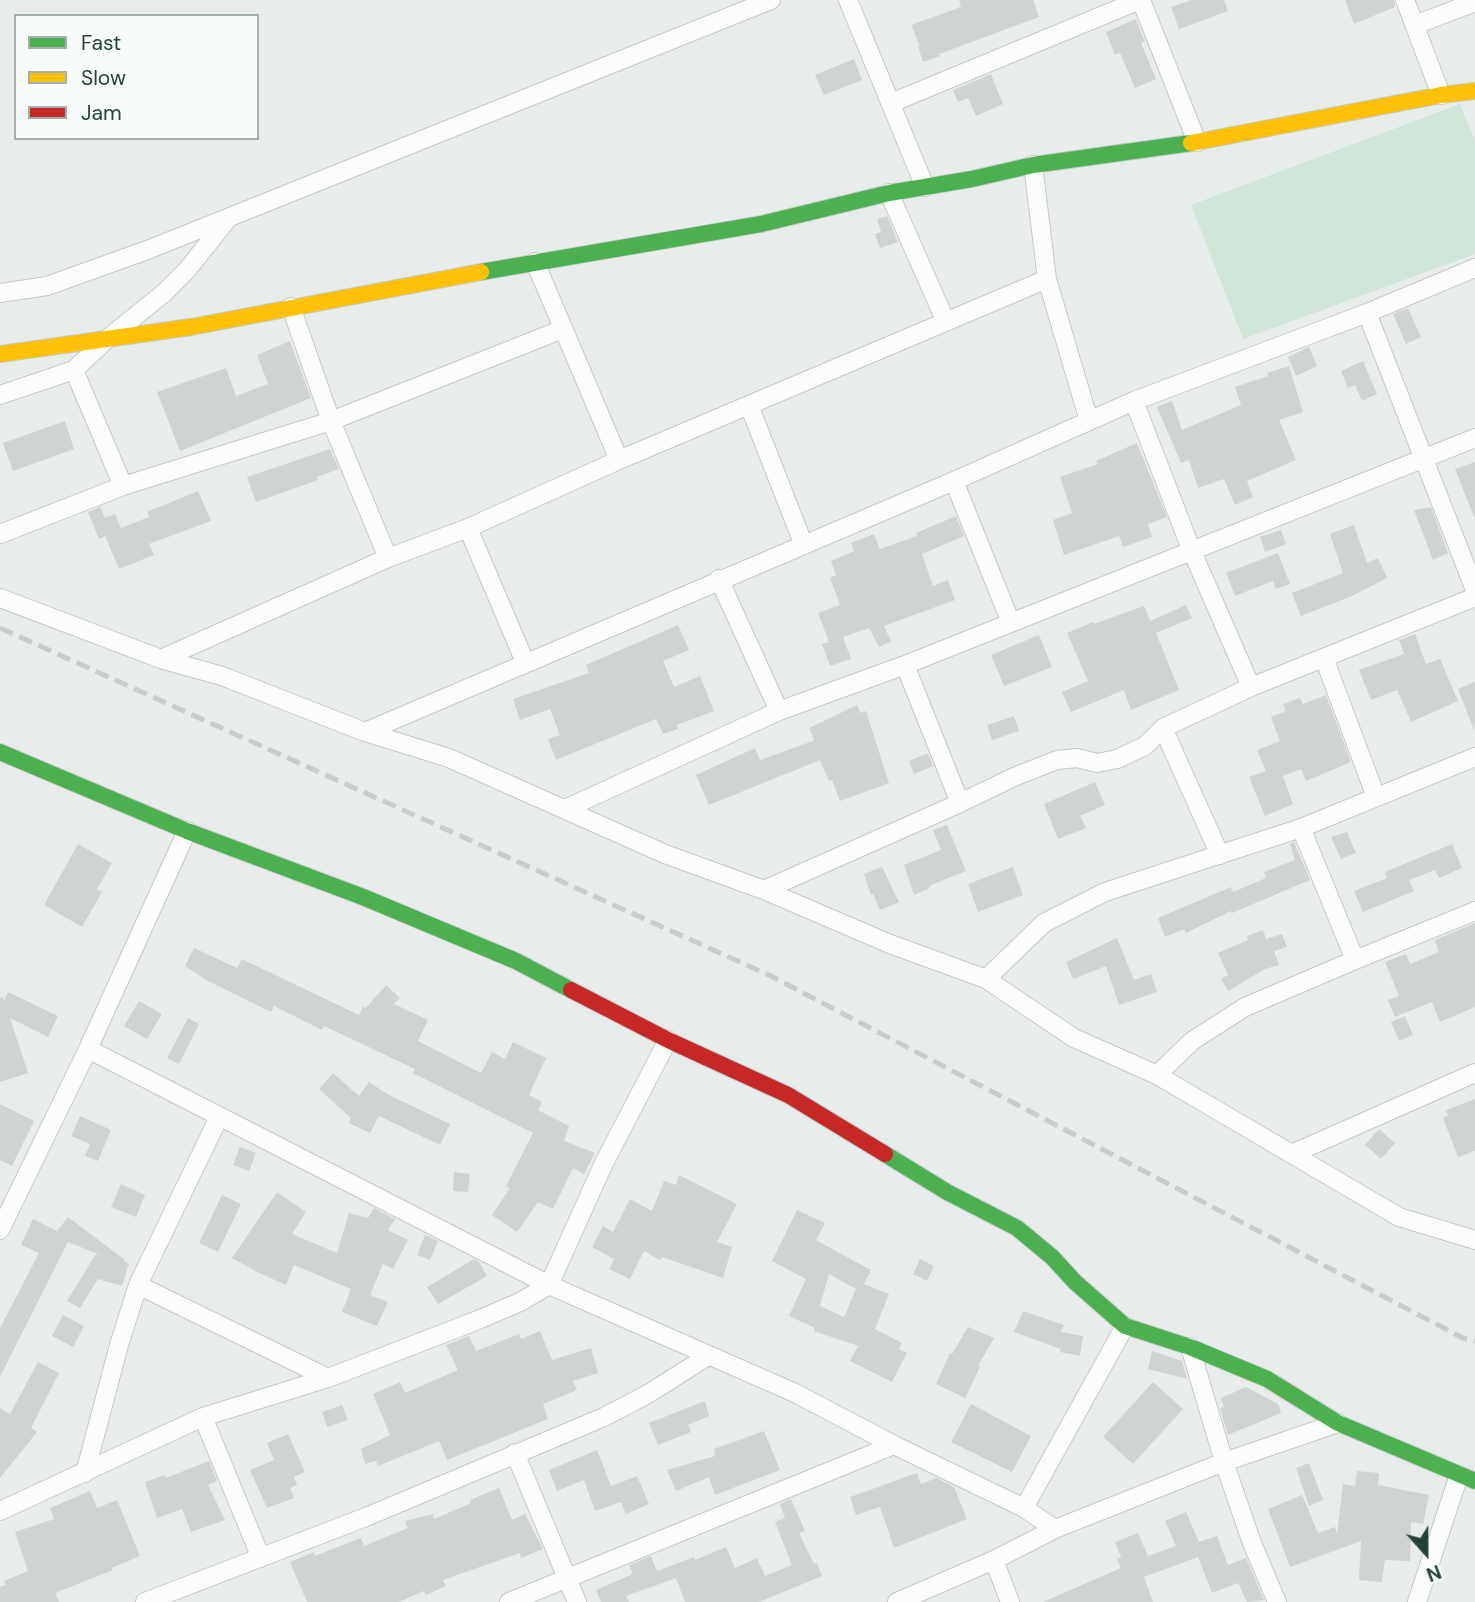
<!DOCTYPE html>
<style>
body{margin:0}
#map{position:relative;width:1475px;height:1602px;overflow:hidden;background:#e8edeb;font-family:"DM Sans",sans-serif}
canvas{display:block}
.legend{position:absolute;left:14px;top:14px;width:245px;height:126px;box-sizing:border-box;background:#f7fbf9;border:2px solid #a3b1ad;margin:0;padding:9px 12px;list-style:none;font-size:21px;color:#24423a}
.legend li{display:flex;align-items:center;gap:14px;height:35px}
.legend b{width:35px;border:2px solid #a3b1ad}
.north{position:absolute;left:1391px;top:1518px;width:70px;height:70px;-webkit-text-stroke:5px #f7fbf9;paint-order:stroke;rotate:159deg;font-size:19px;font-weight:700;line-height:28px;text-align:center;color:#24423a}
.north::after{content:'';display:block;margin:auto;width:24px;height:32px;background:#24423a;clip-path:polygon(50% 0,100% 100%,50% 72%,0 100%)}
</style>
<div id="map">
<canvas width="1475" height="1602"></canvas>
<ul class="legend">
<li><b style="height:9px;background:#4caf50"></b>Fast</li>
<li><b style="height:9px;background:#ffc107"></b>Slow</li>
<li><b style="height:9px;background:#c62828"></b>Jam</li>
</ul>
<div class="north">N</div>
</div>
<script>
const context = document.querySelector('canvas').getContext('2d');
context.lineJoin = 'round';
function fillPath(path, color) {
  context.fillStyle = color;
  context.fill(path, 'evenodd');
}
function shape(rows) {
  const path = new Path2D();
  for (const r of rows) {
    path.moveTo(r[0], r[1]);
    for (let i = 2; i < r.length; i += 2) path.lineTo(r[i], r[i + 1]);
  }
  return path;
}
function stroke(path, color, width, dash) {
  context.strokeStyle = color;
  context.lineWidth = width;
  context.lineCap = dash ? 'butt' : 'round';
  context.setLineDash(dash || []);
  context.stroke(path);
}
fillPath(shape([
 [1460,104,1475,141,1475,254,1243,339,1191,205]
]), '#d1e6d8');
fillPath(shape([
 [959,0,1033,0,1039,17,939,54,940,56,923,62,918,47,920,46,911,25,961,7],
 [1192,0,1224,0,1228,11,1179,29,1171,7],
 [1345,0,1394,0,1395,7,1354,24],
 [1136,19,1145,42,1141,43,1156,79,1135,88,1120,53,1115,55,1106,32],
 [854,59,862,80,824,95,815,75],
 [991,74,1003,104,976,116,968,98,958,102,953,90],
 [887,216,898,242,880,248,875,234,881,232,877,219],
 [1408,308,1421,337,1406,344,1393,314],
 [290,341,311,398,180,451,157,392,226,368,236,396,268,384,257,355],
 [1309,347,1317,366,1296,376,1288,357],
 [1363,361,1377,394,1362,401,1355,385,1348,388,1341,371],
 [1289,366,1303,412,1279,420,1296,460,1247,481,1253,497,1235,505,1224,479,1198,488,1189,460,1181,463,1157,407,1172,401,1182,430,1241,405,1235,387,1268,376,1267,373],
 [65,421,74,449,13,471,3,443],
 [1137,443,1167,517,1148,524,1152,537,1123,547,1119,536,1064,555,1053,520,1072,513,1060,477,1098,464,1096,461],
 [330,449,339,469,317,477,318,480,256,502,247,477],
 [1475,462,1475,517,1474,517,1455,469],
 [198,491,211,521,149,544,154,555,119,569,105,536,99,539,88,512,100,507,105,518,115,514,121,528,149,517,147,512],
 [1431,507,1448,553,1433,560,1414,510],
 [956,516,964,536,922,554,933,586,948,580,955,600,884,626,891,641,879,647,869,628,843,637,851,659,830,666,822,644,829,642,818,613,840,605,830,578,836,575,831,561,854,551,851,543,874,534,880,549,917,536,916,533],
 [1354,525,1367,563,1378,558,1387,578,1352,596,1301,616,1292,593,1343,573,1330,534],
 [1281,530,1286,544,1265,552,1260,537],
 [1278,553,1290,584,1276,589,1273,581,1235,596,1226,573],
 [1186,605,1192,618,1156,633,1179,690,1131,710,1124,690,1071,712,1062,692,1088,681,1067,633,1093,622,1094,624,1144,606,1150,621],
 [678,625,689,650,663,661,674,687,700,676,714,711,677,725,678,729,663,734,656,719,556,760,548,739,560,735,550,709,520,720,513,699,589,673,586,665],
 [1415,634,1426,664,1440,659,1458,701,1411,722,1397,690,1371,700,1359,670,1404,654,1399,640],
 [1039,635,1052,667,1004,686,991,655],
 [1475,682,1475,730,1474,730,1458,689],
 [1326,695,1351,762,1306,781,1301,769,1283,776,1293,804,1265,816,1249,777,1266,771,1257,750,1280,741,1271,717,1286,711,1283,704,1300,698,1303,704],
 [857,705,860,713,866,711,889,783,840,801,832,780,829,781,820,760,709,805,696,775,755,748,760,760,813,741,814,739,809,728],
 [1014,716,1019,731,992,740,987,725],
 [928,753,933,766,914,774,909,761],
 [1095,782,1105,805,1080,816,1086,828,1058,839,1044,804],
 [947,825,966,871,929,886,930,888,914,895,904,865,941,850,933,830],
 [1347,832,1356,853,1341,859,1331,837],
 [1294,842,1310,880,1232,913,1231,911,1186,933,1184,929,1165,937,1158,918,1231,887,1233,892,1266,878,1264,872,1295,860,1290,844],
 [78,844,112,863,97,889,102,892,82,927,44,905],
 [1452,844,1462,868,1439,878,1435,870,1409,880,1414,891,1363,912,1354,891,1387,878,1385,872],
 [882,867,899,902,880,910,873,894,871,895,864,874],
 [1013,867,1023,895,978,912,968,884],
 [1475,923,1475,1007,1440,1022,1432,1002,1395,1017,1388,1000,1399,996,1385,962,1406,954,1410,964,1439,952,1435,940],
 [1263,930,1266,939,1282,934,1287,947,1274,951,1279,965,1265,969,1228,991,1221,979,1228,975,1218,953,1248,940,1247,936],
 [1117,938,1134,980,1151,974,1157,992,1119,1005,1106,966,1073,979,1066,962],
 [194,948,237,968,242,959,359,1015,363,1006,366,1008,386,985,400,998,394,1004,428,1020,418,1041,481,1073,492,1052,505,1059,513,1042,546,1058,529,1095,542,1102,538,1110,569,1126,564,1141,595,1153,584,1174,573,1168,553,1209,538,1202,517,1232,492,1215,510,1188,506,1186,533,1133,413,1073,415,1069,324,1026,322,1030,274,1006,271,1012,208,981,185,966],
 [8,992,58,1016,48,1037,10,1018,28,1073,0,1082,0,998,3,997,4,1001],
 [139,1001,162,1014,147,1039,124,1026],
 [1405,1016,1413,1035,1399,1041,1391,1022],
 [188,1018,199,1024,179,1064,167,1058],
 [333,1073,359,1096,369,1082,389,1095,450,1124,440,1145,379,1116,370,1133,349,1123,351,1118,319,1089],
 [1475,1099,1475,1151,1458,1157,1443,1118,1448,1116,1446,1110],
 [0,1104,34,1121,12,1166,0,1160],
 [80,1116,111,1130,98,1161,85,1156,90,1144,71,1136],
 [1379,1129,1395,1143,1381,1159,1365,1145],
 [240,1147,256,1153,249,1171,233,1165],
 [454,1172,470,1174,468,1192,453,1191],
 [679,1175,737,1204,717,1242,732,1247,723,1278,662,1257,660,1260,644,1251,630,1279,609,1269,614,1259,592,1247,603,1226,613,1232,630,1199,652,1211,664,1181,676,1185],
 [121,1184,145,1195,136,1217,111,1207],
 [277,1192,306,1212,292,1234,337,1253,349,1213,368,1218,374,1208,395,1219,388,1230,408,1240,393,1269,383,1264,370,1295,388,1302,377,1326,342,1312,351,1289,294,1265,286,1285,257,1272,232,1258],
 [222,1195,241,1204,218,1252,199,1243],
 [797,1210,825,1223,816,1240,871,1270,864,1284,889,1294,875,1329,902,1343,899,1349,907,1353,892,1382,850,1361,858,1346,814,1331,815,1328,789,1316,806,1279,772,1261],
 [829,1274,856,1289,844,1317,820,1306],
 [68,1217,125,1260,124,1262,129,1263,122,1286,98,1279,80,1308,67,1301,96,1254,103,1256,68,1242,0,1377,0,1328,39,1253,21,1245,33,1219,57,1231],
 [425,1235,438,1241,430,1260,417,1255],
 [474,1259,479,1262,487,1276,438,1304,427,1287],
 [920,1259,934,1266,927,1281,913,1274],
 [1023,1311,1064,1325,1061,1332,1083,1336,1080,1356,1060,1352,1061,1349,1014,1332],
 [63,1315,84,1326,73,1347,52,1336],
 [968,1327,994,1338,978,1366,980,1367,965,1398,936,1384,950,1353,952,1354],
 [540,1331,552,1360,591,1348,598,1373,573,1381,577,1390,543,1404,548,1419,447,1460,439,1441,378,1466,376,1461,365,1464,361,1449,390,1435,373,1394,400,1382,405,1393,458,1370,446,1345,469,1336,476,1351,519,1334,521,1339],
 [1152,1351,1182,1361,1187,1379,1148,1369],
 [38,1362,59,1373,31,1428,37,1432,0,1478,0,1408,10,1414],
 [1153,1382,1183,1409,1133,1464,1103,1437],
 [1246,1387,1278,1404,1281,1413,1228,1435,1220,1408,1224,1407,1221,1398],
 [705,1401,709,1416,688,1425,691,1432,658,1445,649,1423],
 [971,1404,1031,1436,1012,1472,951,1442],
 [342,1405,348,1420,327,1427,322,1412],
 [764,1431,780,1470,715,1495,709,1477,676,1491,667,1470,715,1456,714,1449],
 [288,1434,305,1472,294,1477,297,1485,290,1488,294,1498,267,1508,250,1470,274,1460,267,1443],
 [597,1450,611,1486,637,1476,649,1504,626,1514,621,1502,595,1511,584,1480,557,1491,549,1470],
 [209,1461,217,1481,208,1485,225,1520,191,1532,182,1509,157,1518,145,1482,165,1475,166,1478],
 [1309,1463,1323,1500,1309,1506,1296,1468],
 [1357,1471,1379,1473,1378,1485,1429,1495,1423,1524,1411,1522,1410,1561,1385,1560,1382,1582,1359,1580,1361,1541,1290,1567,1268,1509,1302,1495,1318,1533,1335,1527,1337,1534,1343,1484,1355,1486],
 [917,1473,921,1484,936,1478,954,1487,967,1519,894,1548,880,1507,856,1515,850,1497],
 [499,1488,512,1520,525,1514,543,1549,521,1558,520,1553,443,1580,446,1586,426,1595,424,1591,399,1602,307,1602,290,1562,314,1552,315,1556,361,1538,364,1546,408,1528,405,1521,433,1514,434,1519,471,1503,470,1500],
 [90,1491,97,1508,117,1500,140,1556,112,1568,113,1570,55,1593,59,1602,0,1602,0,1587,6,1585,4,1581,28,1571,15,1532,54,1519,50,1508],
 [791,1499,805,1531,799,1533,814,1564,817,1563,822,1576,759,1602,685,1602,676,1578,626,1596,629,1602,601,1602,596,1590,633,1574,629,1565,651,1556,657,1571,694,1557,695,1560,726,1547,735,1568,757,1558,765,1576,792,1565,775,1522,785,1518,780,1504],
 [1186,1512,1199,1542,1217,1536,1228,1565,1246,1558,1264,1600,1247,1602,1238,1583,1212,1593,1198,1557,1144,1577,1153,1602,1043,1602,1121,1568,1117,1559,1121,1557,1115,1542,1138,1533,1148,1556,1176,1546,1165,1521]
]), '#cfd4d2');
const street = shape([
 [848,0,925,187],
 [1141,0,1197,142],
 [1405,0,1441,95],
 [1415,25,1475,2],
 [891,103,1140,0],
 [1033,165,1047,279,1089,421],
 [889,193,946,322],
 [535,262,619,460],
 [0,293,47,286,150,249,771,0],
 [291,307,331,421,388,558],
 [1367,313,1475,590],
 [74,370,123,486],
 [0,395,74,370,107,339,164,293,187,270,226,221],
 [1134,401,1191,549,1251,687],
 [749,405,803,543],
 [954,481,1011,623],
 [468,528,525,662],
 [0,534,123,486,331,421,563,329],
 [719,579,779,711],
 [0,598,161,659,222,676,365,732,449,758,665,854,764,890,890,944,986,979,1074,1038,1157,1075,1399,1217,1475,1240],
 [1324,658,1376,797],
 [161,659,388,558,468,528,619,460,1047,279],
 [905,665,960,803],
 [1163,728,1220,855],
 [365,732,954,481,1134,401,1367,313,1475,268],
 [565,809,779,711,905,665,1475,438],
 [1301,828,1355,960],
 [764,890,960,803,1014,777,1057,760,1077,758,1097,763,1117,759,1145,746,1163,728,1251,687,1475,597],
 [986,979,1044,923,1105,892,1301,828,1475,757],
 [88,1049,549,1285,795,1393,894,1445,1024,1508,1055,1529],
 [1157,1075,1192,1041,1245,1007,1355,960,1475,911],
 [1294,1153,1475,1073],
 [0,1230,88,1049,187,831],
 [138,1285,328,1378],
 [1190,1347,1224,1462,1252,1543,1277,1602],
 [203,1417,261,1558],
 [515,1453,577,1602],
 [85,1473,119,1345,138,1285,219,1117],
 [1024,1508,1125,1326],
 [0,1511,203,1417,328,1378,478,1320,520,1302,549,1285,604,1163,668,1040],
 [994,1560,1010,1602],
 [145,1602,366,1517,604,1417,648,1394,708,1356],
 [509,1602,894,1445],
 [897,1602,994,1560,1055,1529,1224,1462,1338,1423],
 [1417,1602,1459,1475]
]);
const fast = shape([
 [481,272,761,224,889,193,972,179,1033,165,1191,143],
 [0,752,187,831,363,897,516,961,571,990],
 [885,1154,947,1192,1017,1228,1052,1257,1075,1282,1125,1326,1190,1347,1267,1379,1338,1423,1475,1481]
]);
const slow = shape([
 [1191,143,1441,95,1475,91],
 [0,354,191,327,481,272]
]);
const jam = shape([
 [571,990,668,1040,788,1095,885,1154]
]);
stroke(street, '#c5cac8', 20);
stroke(fast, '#c3cbc8', 18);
stroke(slow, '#c3cbc8', 18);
stroke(jam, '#c3cbc8', 18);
stroke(street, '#fcfcfc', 18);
stroke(fast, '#4caf50', 16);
stroke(slow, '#ffc107', 16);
stroke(jam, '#c62828', 16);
stroke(shape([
 [0,628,771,976,1463,1338,1475,1341]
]), '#c9cdcc', 5, [14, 7]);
</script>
